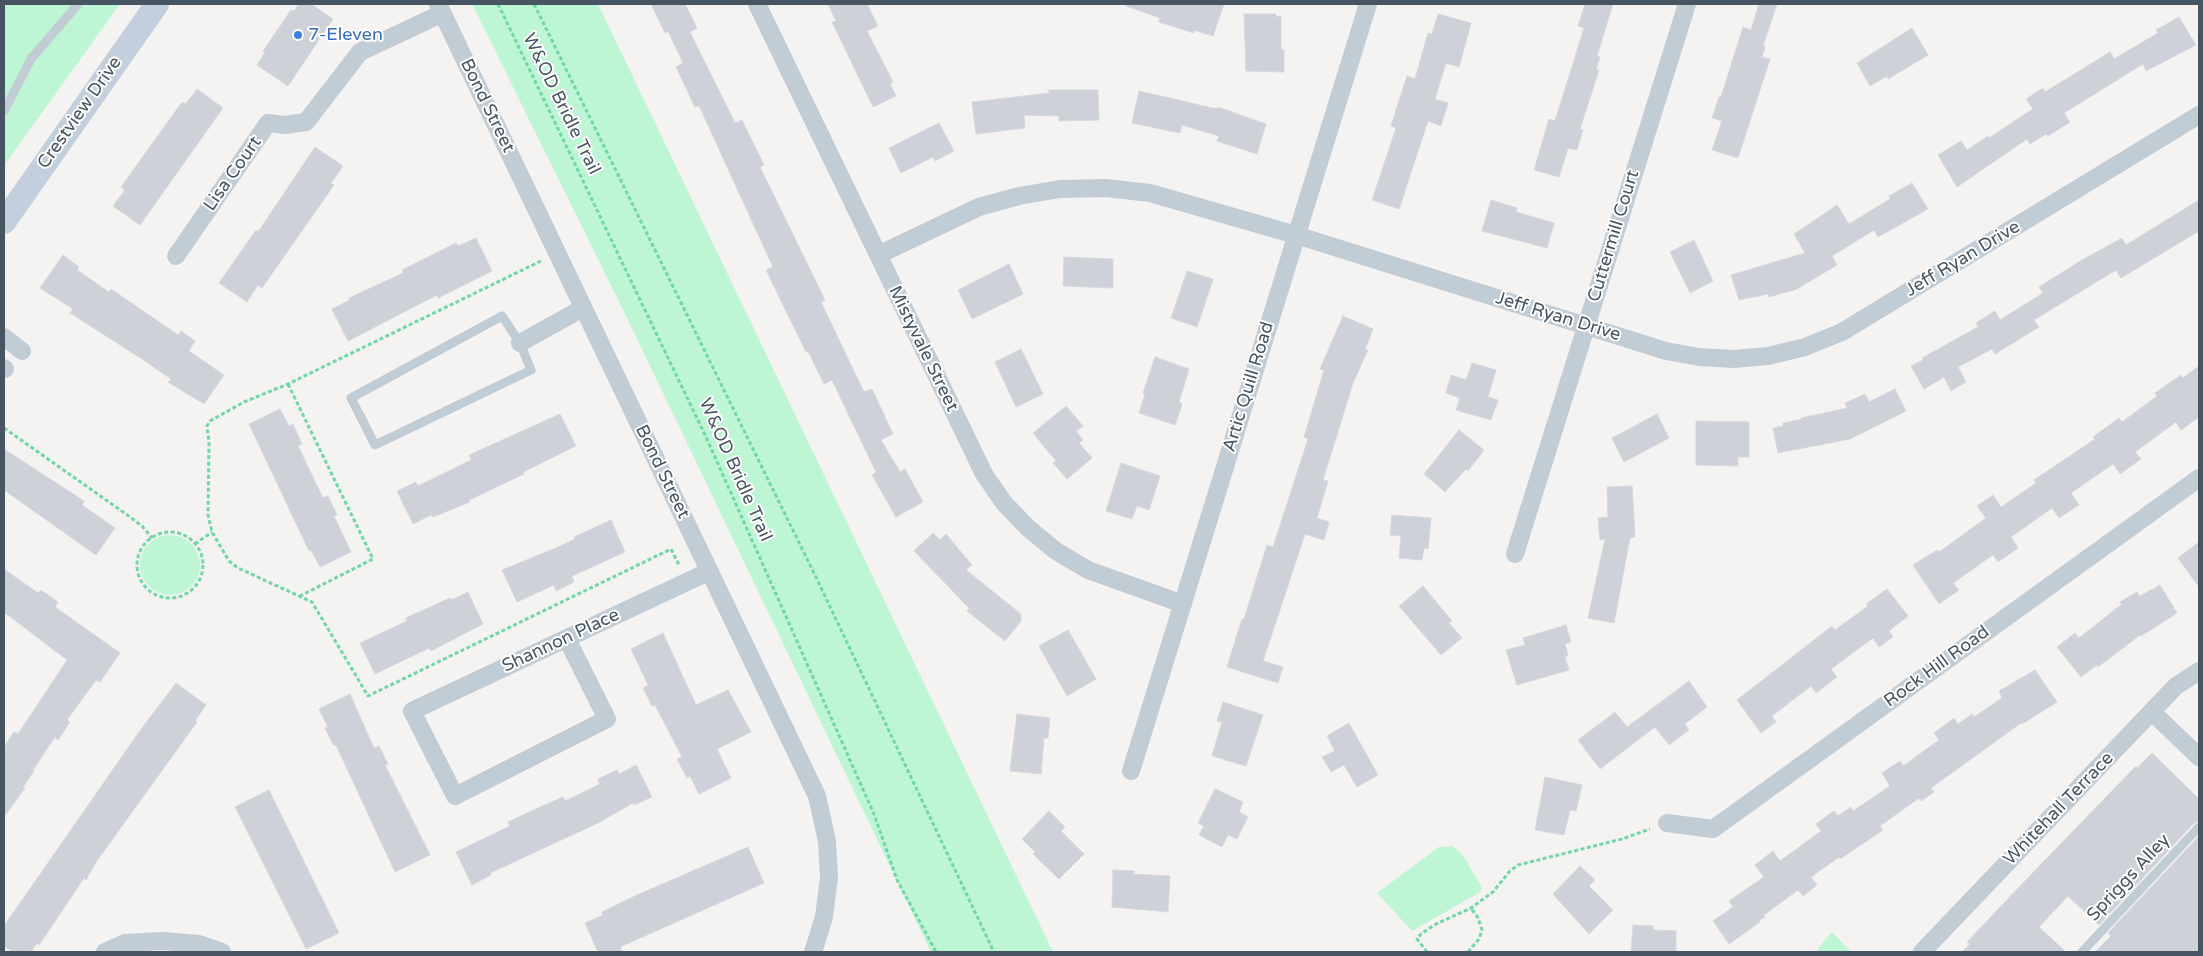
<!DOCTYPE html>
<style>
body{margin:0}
#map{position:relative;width:2203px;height:956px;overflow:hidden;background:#f5f2f2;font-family:"Varela Round",sans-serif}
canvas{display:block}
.frame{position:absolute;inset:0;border:5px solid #475562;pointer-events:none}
</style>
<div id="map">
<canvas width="2203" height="956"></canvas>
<div class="frame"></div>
</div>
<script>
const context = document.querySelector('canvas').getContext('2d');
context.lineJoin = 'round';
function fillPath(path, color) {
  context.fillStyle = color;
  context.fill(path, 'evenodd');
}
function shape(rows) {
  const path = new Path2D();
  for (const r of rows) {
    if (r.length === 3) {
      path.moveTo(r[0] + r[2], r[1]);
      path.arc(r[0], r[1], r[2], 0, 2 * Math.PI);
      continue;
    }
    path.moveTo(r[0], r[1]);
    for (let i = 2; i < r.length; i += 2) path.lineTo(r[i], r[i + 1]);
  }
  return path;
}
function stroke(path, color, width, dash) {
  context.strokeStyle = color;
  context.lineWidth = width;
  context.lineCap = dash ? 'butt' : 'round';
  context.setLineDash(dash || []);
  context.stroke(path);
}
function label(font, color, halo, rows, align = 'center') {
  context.font = font + ' "Varela Round",sans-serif';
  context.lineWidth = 4;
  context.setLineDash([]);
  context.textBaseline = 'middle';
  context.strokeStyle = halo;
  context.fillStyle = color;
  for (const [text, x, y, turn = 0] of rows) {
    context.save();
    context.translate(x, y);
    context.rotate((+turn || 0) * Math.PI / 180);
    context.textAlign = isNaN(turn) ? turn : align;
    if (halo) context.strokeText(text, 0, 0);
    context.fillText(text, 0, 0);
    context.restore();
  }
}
fillPath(shape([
 [4,4,120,4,4,166],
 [472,4,598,4,1053,952,931,952,629,322],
 [170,565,30],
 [1452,846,1462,854,1482,887,1479,893,1412,931,1377,893,1439,847],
 [1832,932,1851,952,1818,952,1819,947]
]), '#bef5d4');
const building = shape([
 [299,4,311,4,333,19,288,86,257,65,265,52,263,51,291,10,294,11,299,4],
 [651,4,685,4,697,28,690,32,735,123,742,120,764,165,760,167,825,300,821,302,864,392,872,389,893,434,881,440,900,472,905,469,923,502,896,517,872,475,876,472,832,380,824,384,808,351,806,352,766,270,773,267,701,110,699,106,695,107,676,67,683,63,668,31,665,33,651,4],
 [828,4,867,4,878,26,867,31,893,82,890,84,896,96,873,107,832,22,836,21,828,4],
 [1126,4,1224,4,1213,36,1194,30,1194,33,1159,22,1160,18,1126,6,1126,4],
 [1585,4,1613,4,1597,56,1600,57,1596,69,1599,70,1580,129,1583,130,1577,150,1568,148,1559,177,1534,170,1549,119,1555,121,1584,28,1578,26,1585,4],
 [1759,4,1777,4,1763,46,1765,46,1762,57,1770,59,1738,158,1712,150,1722,121,1712,118,1719,97,1721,97,1743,27,1751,30,1759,4],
 [1244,14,1276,14,1276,17,1281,16,1281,50,1284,50,1284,72,1246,71,1244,14],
 [1438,14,1471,23,1459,67,1446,63,1435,99,1448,103,1441,126,1428,121,1399,209,1372,200,1396,128,1391,126,1407,76,1415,79,1428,33,1432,34,1438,14],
 [2179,17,2196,45,2146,71,2143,64,2064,113,2070,122,2048,136,2046,134,2030,144,2027,139,1957,187,1938,155,1961,141,1967,150,1988,136,1989,138,2033,109,2026,99,2043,88,2045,92,2110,52,2114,59,2158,33,2156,30,2179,17],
 [1912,28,1928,55,1888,79,1887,76,1870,86,1857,63,1912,28],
 [197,89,223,108,140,225,113,206,125,190,121,187,182,102,186,104,197,89],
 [1049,90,1098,90,1099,120,1059,121,1059,116,1024,115,1025,128,976,134,972,102,1049,93,1049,90],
 [1139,91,1217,109,1218,107,1266,124,1257,154,1217,141,1219,136,1182,125,1180,133,1132,123,1139,91],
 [939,123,954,151,935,161,933,157,901,173,889,148,939,123],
 [315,147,343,166,331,183,334,185,262,288,258,285,247,302,219,283,256,230,258,232,315,147],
 [1912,183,1928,209,1878,237,1874,230,1832,256,1837,265,1797,289,1769,297,1768,294,1739,300,1731,275,1805,253,1794,234,1837,205,1849,224,1890,199,1889,196,1912,183],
 [1491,200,1517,208,1516,212,1554,223,1547,248,1482,231,1491,200],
 [2199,200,2199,231,2121,278,2116,270,2034,320,2039,327,1995,354,1992,349,1958,367,1966,382,1951,391,1944,377,1924,389,1911,366,1923,360,1922,358,1978,327,1976,323,1995,311,2000,320,2043,293,2039,287,2082,260,2122,238,2126,245,2199,200],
 [476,238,492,271,438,298,437,295,348,341,332,309,350,300,349,298,403,273,402,270,456,243,458,246,476,238],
 [1694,240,1713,281,1690,293,1670,252,1694,240],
 [63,255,79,267,77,270,109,292,111,289,178,335,181,331,195,341,189,351,224,375,204,404,168,382,171,379,139,357,70,313,73,309,40,288,63,255],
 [1064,257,1113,259,1113,288,1063,286,1064,257],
 [1009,264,1023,294,972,319,958,290,1009,264],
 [1187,271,1213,279,1197,327,1171,318,1187,271],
 [1343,316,1373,329,1365,349,1368,350,1353,383,1323,480,1328,481,1317,518,1329,522,1324,540,1305,534,1263,661,1283,667,1278,683,1227,667,1242,619,1244,619,1267,545,1273,547,1308,439,1304,437,1324,370,1320,369,1343,316],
 [1021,349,1043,394,1016,407,995,362,1021,349],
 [1155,357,1189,369,1179,402,1182,404,1175,425,1139,413,1145,394,1143,393,1155,357],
 [1472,363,1496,370,1488,397,1498,400,1491,420,1456,410,1460,398,1446,393,1451,375,1466,380,1472,363],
 [2199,366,2199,417,2181,430,2176,422,2135,452,2141,459,2120,474,2113,464,2071,493,2079,505,2059,518,2052,508,2011,537,2018,548,1998,562,1993,555,1953,583,1959,590,1939,604,1913,565,1937,550,1939,552,1986,518,1977,506,1993,495,2001,507,2036,483,2034,480,2095,439,2093,437,2119,418,2122,422,2157,396,2155,393,2181,375,2183,378,2199,366],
 [1895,389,1906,411,1850,439,1778,453,1773,428,1783,426,1783,423,1802,419,1801,418,1847,408,1845,403,1865,394,1869,402,1895,389],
 [1066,406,1083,426,1076,431,1083,440,1079,443,1092,458,1067,479,1053,463,1056,461,1033,433,1066,406],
 [280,409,289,426,293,424,302,444,298,446,323,498,328,496,337,515,334,516,351,552,320,567,311,550,309,551,249,424,280,409],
 [560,414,576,446,523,472,524,474,469,500,470,502,433,517,431,515,413,524,397,491,416,482,418,486,471,460,469,455,560,414],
 [1657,414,1669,438,1624,462,1612,438,1657,414],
 [1696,421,1749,422,1749,457,1738,457,1738,466,1696,465,1696,421],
 [1459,430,1484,450,1468,471,1466,469,1445,492,1424,474,1459,430],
 [4,449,84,501,82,505,115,528,96,555,4,490,4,449],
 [1121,463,1160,476,1149,510,1137,506,1132,519,1106,511,1121,463],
 [1632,486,1635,537,1630,538,1614,623,1588,618,1605,539,1600,540,1598,518,1608,517,1607,487,1632,486],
 [1392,515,1431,518,1428,549,1424,548,1422,560,1399,558,1401,536,1390,535,1392,515],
 [611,520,625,552,572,576,574,582,556,591,554,585,517,602,502,570,556,548,575,539,574,537,611,520],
 [933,533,940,540,946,534,972,565,966,570,1021,614,1021,621,1005,641,967,611,969,608,914,551,933,533],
 [2199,542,2199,587,2178,558,2199,542],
 [4,569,38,593,41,590,58,602,55,607,120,653,100,682,96,680,67,720,70,722,58,740,55,737,33,770,34,771,23,787,25,788,4,817,4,747,14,732,18,734,67,660,4,612,4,569],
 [2160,585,2177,613,2141,636,2140,635,2098,667,2097,665,2081,677,2057,647,2075,633,2079,638,2122,604,2120,602,2137,592,2140,596,2160,585],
 [1423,586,1452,621,1449,623,1462,638,1441,655,1399,606,1423,586],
 [1887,589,1908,616,1889,631,1893,637,1879,647,1873,638,1831,669,1837,677,1816,693,1811,686,1772,716,1776,722,1761,733,1737,700,1832,626,1835,630,1868,606,1866,604,1887,589],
 [468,592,483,624,431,651,429,648,375,674,360,643,407,621,406,618,450,598,451,600,468,592],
 [1566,625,1571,642,1565,644,1568,655,1565,657,1569,670,1517,685,1506,650,1525,645,1523,638,1566,625],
 [1068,630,1096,679,1067,696,1039,646,1068,630],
 [663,633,696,705,728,690,751,732,717,749,731,778,699,794,690,776,687,778,677,759,682,757,655,705,652,706,643,688,648,685,631,649,663,633],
 [2035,670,2057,702,2022,724,2021,723,1931,788,1934,792,1921,801,1919,798,1880,826,1883,830,1840,859,1839,857,1811,877,1817,885,1803,896,1798,890,1764,915,1765,917,1759,921,1760,922,1729,944,1713,921,1733,907,1729,901,1764,877,1755,865,1773,851,1780,861,1821,831,1816,824,1834,811,1838,816,1851,807,1853,811,1890,786,1882,773,1900,761,1903,766,1939,740,1934,733,1954,718,1958,724,1972,714,1974,717,2002,698,1999,691,2035,670],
 [1689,681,1707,707,1685,724,1689,730,1669,745,1655,727,1600,769,1578,740,1615,712,1627,727,1689,681],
 [176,683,206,705,195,721,197,722,96,862,86,880,84,878,39,945,37,943,31,952,13,952,4,946,4,926,139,732,176,683],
 [350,694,374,748,379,746,388,764,385,765,430,855,395,872,336,745,334,746,325,728,328,727,319,709,350,694],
 [1223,702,1263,715,1246,766,1212,756,1222,722,1217,721,1223,702],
 [1017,714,1050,718,1048,738,1044,738,1041,774,1010,771,1017,714],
 [1349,723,1378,775,1357,787,1344,765,1331,772,1322,757,1335,751,1327,736,1349,723],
 [2152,753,2199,799,2199,821,2194,823,2099,925,2068,896,2039,927,2066,952,1962,952,1970,944,1967,942,2022,884,2136,766,2137,768,2152,753],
 [636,765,652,797,634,805,633,803,598,823,490,873,491,875,472,885,456,852,510,826,508,822,527,813,563,797,565,801,600,784,598,779,617,770,619,774,636,765],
 [1545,777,1582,785,1576,811,1570,810,1564,835,1535,830,1545,777],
 [1215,789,1243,802,1239,812,1248,817,1237,839,1228,835,1222,847,1199,835,1204,826,1198,823,1215,789],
 [269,790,339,933,306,949,235,807,269,790],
 [1049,811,1065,827,1061,831,1084,854,1059,879,1033,854,1035,852,1022,839,1049,811],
 [2199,836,2199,952,2095,952,2111,936,2108,933,2199,836],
 [748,847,764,883,620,947,622,952,598,952,585,923,603,915,602,912,637,895,748,847],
 [1580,866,1595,880,1589,886,1613,910,1589,934,1553,894,1580,866],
 [1113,870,1134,871,1133,874,1170,876,1168,912,1112,907,1113,870],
 [1633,925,1653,926,1653,930,1676,931,1676,952,1631,952,1633,925]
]);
fillPath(building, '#ced1d8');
stroke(building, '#d6d8de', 1);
stroke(shape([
 [498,4,706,437,874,814,897,880,936,952],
 [534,4,815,575,994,952],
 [541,261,288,384,244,402,210,421,207,426,209,442,208,515,212,532,229,561,238,568,312,602,368,696,671,549,679,565],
 [288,384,373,559,300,596],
 [4,428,126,514,142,526,152,538],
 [170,565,33],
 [195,544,212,532],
 [1427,952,1417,939,1421,934,1434,925,1471,908,1493,892,1510,871,1518,865,1622,839,1650,829],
 [1468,952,1479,939,1482,930,1478,918,1471,908]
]), '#71d7a7', 3, [4, 2.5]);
stroke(shape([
 [4,111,31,59,78,4],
 [502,316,520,343,531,370,375,445,351,398,502,316],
 [2082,952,2199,827]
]), '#c2ccd5', 9);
stroke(shape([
 [438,4,817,796,827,841,829,877,824,917,813,952],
 [757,4,984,474,1004,503,1028,528,1056,551,1088,570,1183,604],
 [878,255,979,207,1019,196,1060,189,1106,188,1150,193,1296,235,1666,351,1699,357,1734,359,1768,356,1805,347,1842,332,2199,115],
 [176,256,268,123,285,125,306,122,360,52,443,13],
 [4,337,22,351],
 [520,343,583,308],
 [4,368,5,369],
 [1515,554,1687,4],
 [567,639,607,719,455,796,412,711,710,571],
 [2152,712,2199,757],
 [1131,771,1368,4],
 [1667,823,1713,829,2199,478],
 [105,952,125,943,162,941,199,944,222,952],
 [1922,952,2176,686,2199,671]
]), '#c2ccd5', 18);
stroke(shape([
 [4,222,157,4]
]), '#c3cfdc', 24);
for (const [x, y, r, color] of [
 [298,35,5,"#3f7fe0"]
]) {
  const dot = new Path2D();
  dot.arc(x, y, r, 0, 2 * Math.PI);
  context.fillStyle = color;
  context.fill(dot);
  stroke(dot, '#fff', 2);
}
label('18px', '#366cbe', '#fff', [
 ["7-Eleven",308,35]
], 'left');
label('18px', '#475562', '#fff', [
 ["W&OD Bridle Trail",561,104,64],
 ["Bond Street",487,106,64],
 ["Crestview Drive",80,113,-55],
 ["Lisa Court",233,174,-55],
 ["Cuttermill Court",1614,236,-73],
 ["Jeff Ryan Drive",1963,259,-31],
 ["Jeff Ryan Drive",1558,317,17],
 ["Mistyvale Street",923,349,64],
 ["Artic Quill Road",1249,387,-73],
 ["W&OD Bridle Trail",735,470,66],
 ["Bond Street",662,472,64],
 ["Shannon Place",561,641,-25],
 ["Rock Hill Road",1937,667,-36],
 ["Whitehall Terrace",2059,809,-46],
 ["Spriggs Alley",2129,878,-47]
]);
</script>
